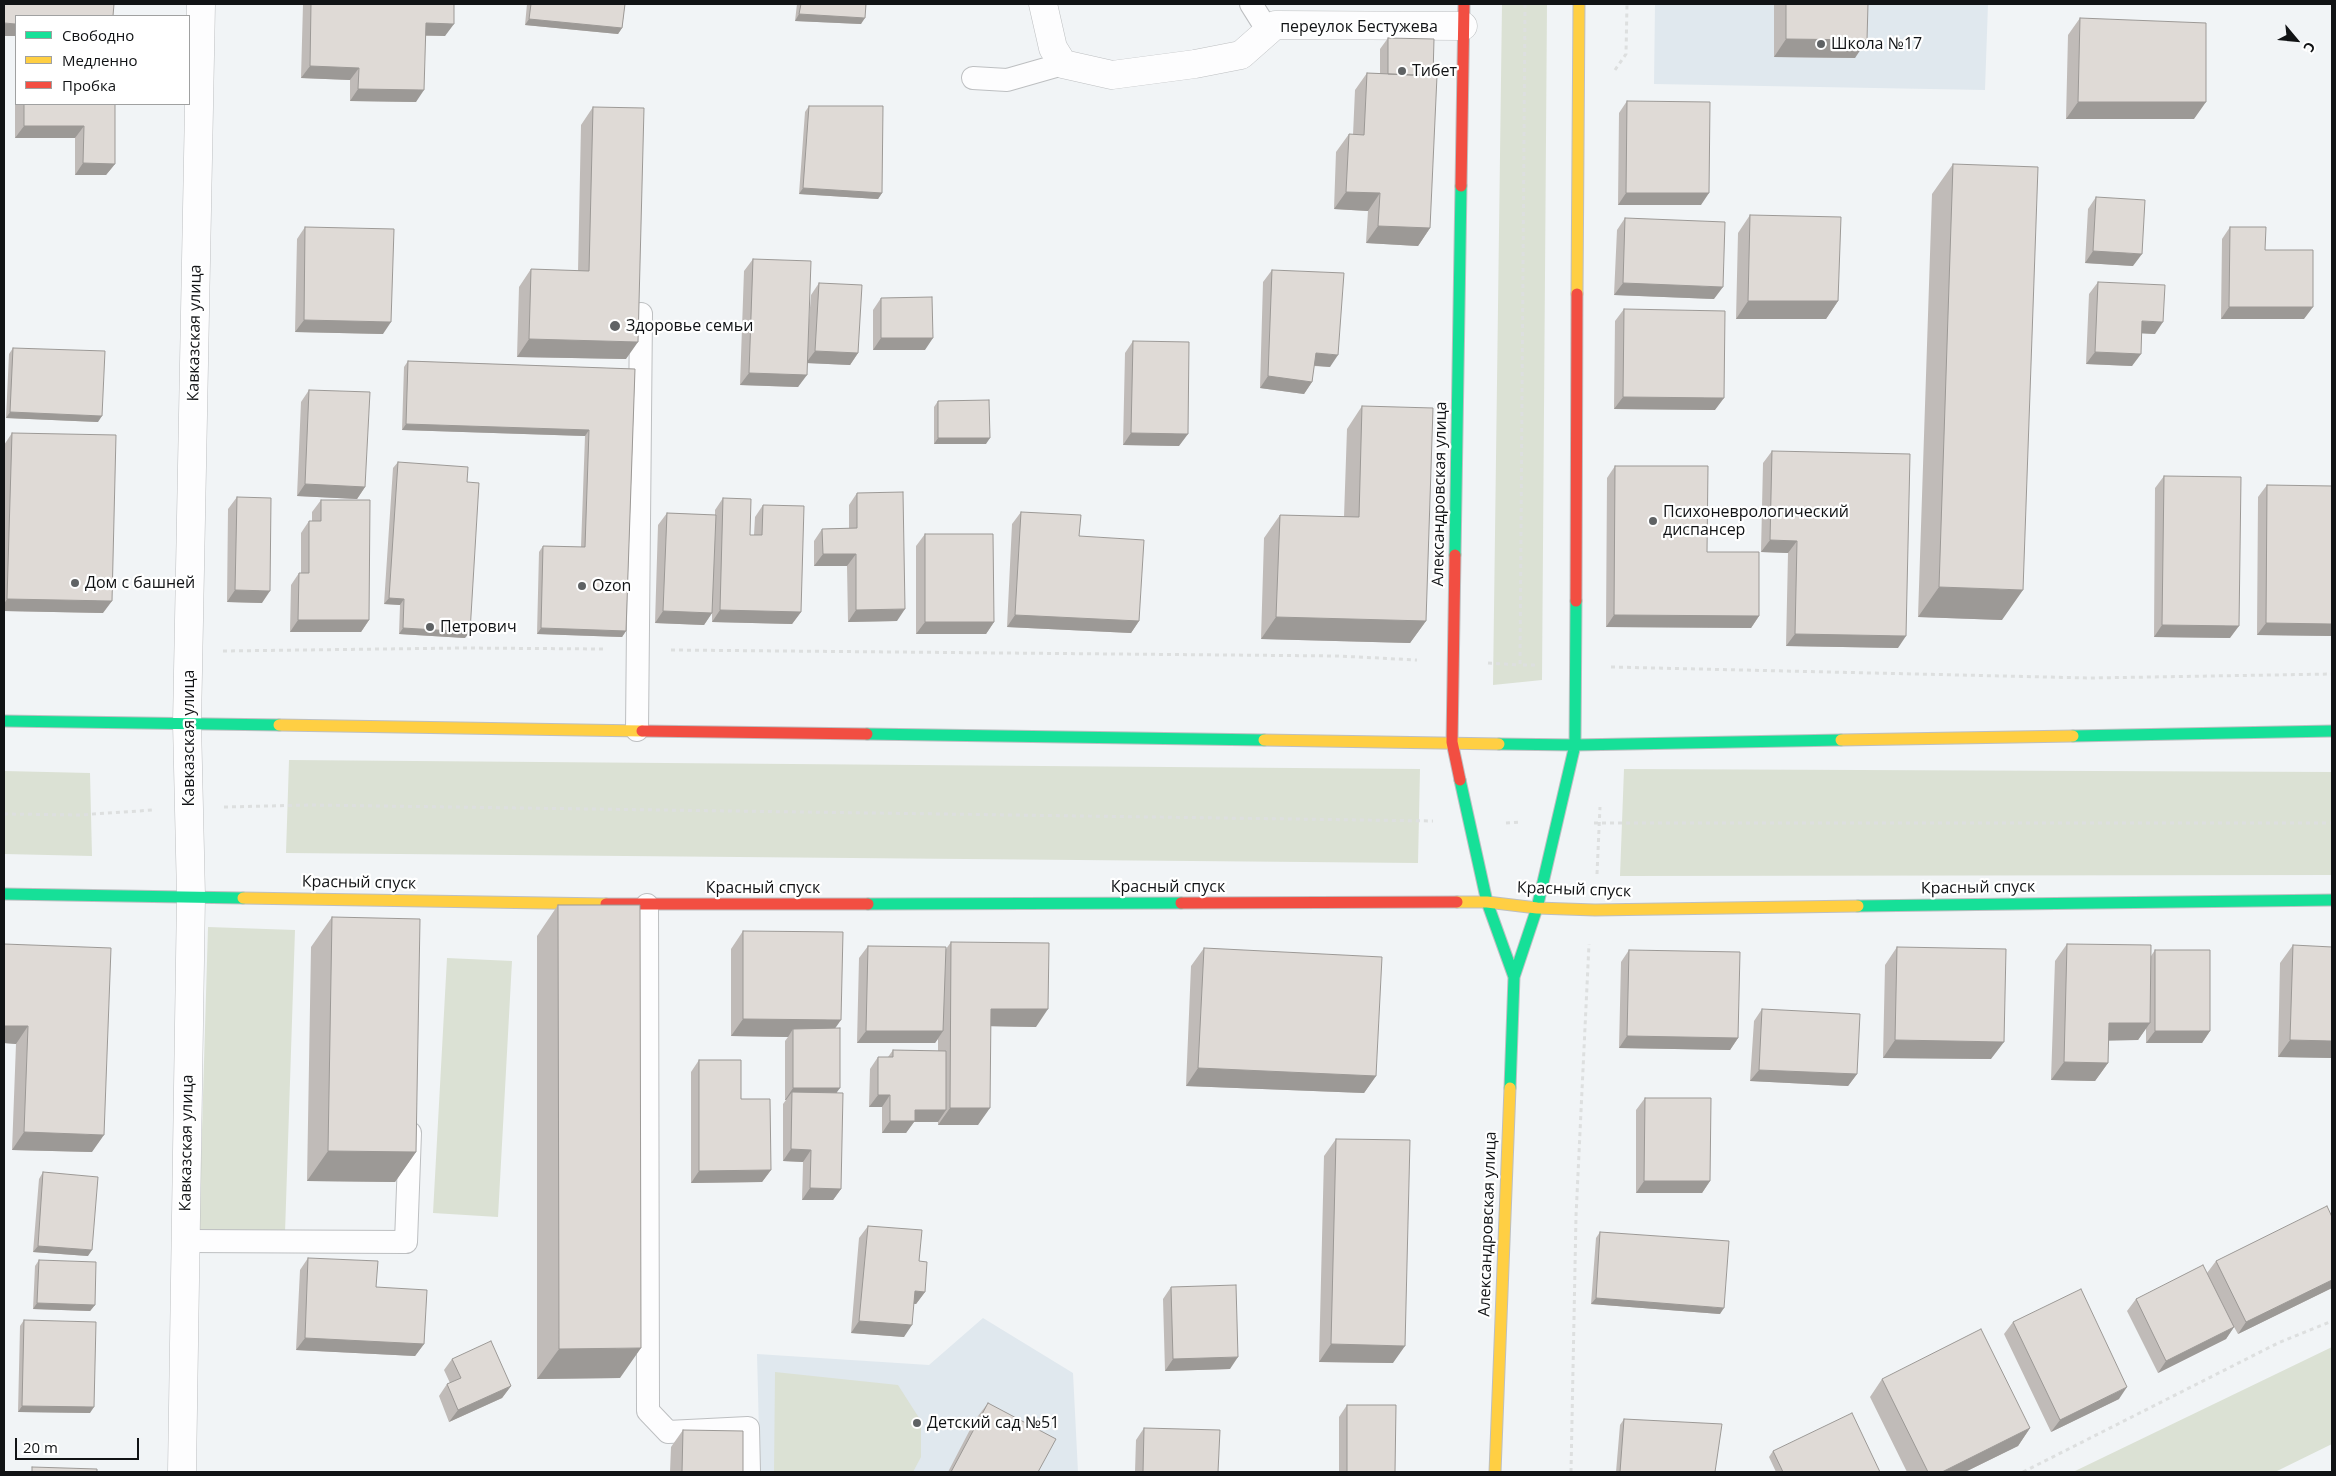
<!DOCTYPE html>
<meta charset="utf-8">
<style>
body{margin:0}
#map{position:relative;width:2336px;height:1476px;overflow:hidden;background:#f1f4f6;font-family:"Open Sans",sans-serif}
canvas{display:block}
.frame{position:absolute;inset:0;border:5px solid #111315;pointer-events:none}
.legend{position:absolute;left:15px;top:15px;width:175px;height:90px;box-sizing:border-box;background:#fff;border:1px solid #a0a1a1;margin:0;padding:6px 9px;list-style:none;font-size:15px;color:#111315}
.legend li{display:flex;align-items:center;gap:10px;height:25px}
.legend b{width:25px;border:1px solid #a0a1a1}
.north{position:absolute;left:2271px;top:15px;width:50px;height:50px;-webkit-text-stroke:4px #fff;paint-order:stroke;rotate:118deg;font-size:14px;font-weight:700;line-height:20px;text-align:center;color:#111315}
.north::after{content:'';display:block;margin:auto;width:18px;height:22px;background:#111315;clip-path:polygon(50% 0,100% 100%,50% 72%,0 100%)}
.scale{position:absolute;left:15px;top:1438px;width:124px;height:22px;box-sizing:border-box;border:2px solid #111315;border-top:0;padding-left:6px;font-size:15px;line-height:18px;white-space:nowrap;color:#111315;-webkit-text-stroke:4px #fff;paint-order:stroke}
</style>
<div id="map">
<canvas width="2336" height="1476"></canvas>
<div class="frame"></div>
<ul class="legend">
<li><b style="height:6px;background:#16e098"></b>Свободно</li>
<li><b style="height:6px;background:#ffcf43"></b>Медленно</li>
<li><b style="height:6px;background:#f24e42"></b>Пробка</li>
</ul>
<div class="north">С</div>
<div class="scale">20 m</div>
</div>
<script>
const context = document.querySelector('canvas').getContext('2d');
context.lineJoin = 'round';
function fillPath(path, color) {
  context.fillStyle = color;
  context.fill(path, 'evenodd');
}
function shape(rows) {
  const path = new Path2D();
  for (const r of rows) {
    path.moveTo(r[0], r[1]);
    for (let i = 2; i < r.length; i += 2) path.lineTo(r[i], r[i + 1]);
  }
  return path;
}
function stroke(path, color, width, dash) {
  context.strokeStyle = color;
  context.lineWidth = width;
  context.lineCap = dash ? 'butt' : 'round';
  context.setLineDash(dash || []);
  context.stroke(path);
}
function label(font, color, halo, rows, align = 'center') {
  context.font = font + ' "Open Sans",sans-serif';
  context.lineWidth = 4.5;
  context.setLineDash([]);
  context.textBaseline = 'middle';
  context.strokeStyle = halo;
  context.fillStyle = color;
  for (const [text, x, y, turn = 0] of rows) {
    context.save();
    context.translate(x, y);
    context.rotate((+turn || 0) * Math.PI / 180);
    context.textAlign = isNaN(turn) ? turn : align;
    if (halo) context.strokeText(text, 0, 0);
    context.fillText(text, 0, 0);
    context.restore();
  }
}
fillPath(shape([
 [1655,4,1988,4,1985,90,1654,84],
 [983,1318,1073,1373,1078,1472,760,1472,757,1354,929,1365]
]), '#e0e8ee');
fillPath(shape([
 [1502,4,1547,4,1542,680,1493,685],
 [289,760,1420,769,1418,863,286,853],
 [1624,769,2332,772,2332,875,1620,876],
 [4,771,90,773,92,856,4,854],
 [208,927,295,930,285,1233,199,1231],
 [447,958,512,961,498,1217,433,1213],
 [2332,1347,2332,1444,2275,1472,2073,1472],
 [775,1372,898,1385,921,1421,921,1457,913,1472,774,1472]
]), '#dbe1d4');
const lane = shape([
 [1251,4,1268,31],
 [973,78,1007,80,1063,64],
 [637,730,641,314],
 [647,905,648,1411,668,1432,748,1428,749,1472],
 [185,1241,406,1242,410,1133]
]);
const street = shape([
 [1043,4,1053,48,1063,64,1112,75,1195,64,1241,55,1275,25,1463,26],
 [182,1472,191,896,187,723,201,4]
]);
const fast = shape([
 [1455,555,1461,186],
 [4,721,279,725],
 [867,734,1264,740],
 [2073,736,2332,731],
 [1499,744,1575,745,1841,740],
 [1460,780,1487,902,1514,977],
 [4,894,243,898],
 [868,904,1181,903],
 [1858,906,2332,900],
 [1510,1088,1514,977,1537,908,1575,745,1576,601]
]);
const slow = shape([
 [1577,294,1579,4],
 [279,725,642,731],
 [1264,740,1499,744],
 [1841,740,2073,736],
 [243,898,606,904],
 [1457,902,1487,902,1537,908,1595,910,1858,906],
 [1495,1472,1510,1088]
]);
const jam = shape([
 [1461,186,1464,4],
 [1455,555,1452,742,1460,780],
 [1576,601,1577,294],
 [642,731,867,734],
 [1181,903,1457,902],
 [606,904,868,904]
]);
stroke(lane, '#bdbfc1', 24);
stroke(street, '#bdbfc1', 29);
stroke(fast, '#bdbfc1', 13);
stroke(slow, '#bdbfc1', 13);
stroke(jam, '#bdbfc1', 13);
stroke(shape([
 [1525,4,1520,665,1539,665],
 [1615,70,1626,54,1627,4],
 [671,650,1338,656,1417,660],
 [223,651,465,648,604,649],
 [1488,663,1520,665],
 [1611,667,2090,678,2332,674],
 [224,807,311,805,1433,821],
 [4,814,79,815,153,810],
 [1506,823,1520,822],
 [1594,823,2332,823],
 [1597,874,1600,807],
 [1571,1472,1576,1216,1589,944],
 [2023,1472,2278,1343,2332,1321]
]), '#dddfdf', 3, [4, 4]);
stroke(lane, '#fdfdfe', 22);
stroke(street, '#fdfdfe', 28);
stroke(fast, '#16e098', 11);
stroke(slow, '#ffcf43', 11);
stroke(jam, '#f24e42', 11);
fillPath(shape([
 [303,4,454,4,445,36,426,36,416,102,350,101,350,80,301,78],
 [527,4,625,4,622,28,618,34,525,25],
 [797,4,866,4,861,24,795,21],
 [1774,4,1868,4,1855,58,1774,57],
 [2080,18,2194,119,2066,119,2068,35],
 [1388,38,1430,228,1418,246,1366,243,1368,211,1334,209,1336,152,1349,134,1353,135,1355,90,1367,73,1380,73,1380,49],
 [16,69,16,104,115,104,115,164,106,175,75,175,75,138,15,138,15,71],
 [1627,101,1701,205,1618,205,1619,113],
 [809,106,882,193,878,199,799,194,805,112],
 [593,107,626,359,517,357,519,287,531,269,578,271,581,125],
 [1953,164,2002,620,1918,617,1932,194],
 [2096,197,2133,266,2085,263,2088,209],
 [1750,215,1838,301,1826,319,1736,319,1738,233],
 [1625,218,1714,299,1614,295,1617,230],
 [305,227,383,334,295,332,297,239],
 [2230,227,2265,250,2304,319,2221,319,2222,239],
 [753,259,808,333,811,295,819,283,858,353,850,365,807,363,798,387,740,385,744,271],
 [1272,270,1330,367,1314,366,1312,382,1304,394,1260,388,1263,282],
 [2098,282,2155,334,2141,333,2132,366,2086,364,2089,294],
 [881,298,925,350,873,350,873,310],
 [1624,309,1715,410,1614,409,1615,321],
 [1133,341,1179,446,1123,445,1125,353],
 [13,348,98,422,6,418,9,354],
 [408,361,635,369,626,631,622,637,537,634,539,552,543,546,581,547,585,436,402,430,404,367],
 [309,390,365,487,357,499,297,496,301,402],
 [938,401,986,444,934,444,934,407],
 [1362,406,1426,621,1410,643,1261,639,1264,538,1280,515,1344,517,1347,429],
 [12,433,103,613,4,611,4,445],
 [1772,451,1898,648,1786,646,1788,553,1761,552,1763,463],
 [398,462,467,482,465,638,399,634,400,605,384,604,393,468],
 [1615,466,1707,552,1759,616,1751,628,1606,627,1607,478],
 [2164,476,2230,638,2154,637,2155,488],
 [2267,485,2332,636,2257,635,2258,497],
 [857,493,897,621,848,622,847,566,814,566,814,541,822,529,849,528,849,505],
 [237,497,262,603,227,602,228,509],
 [723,498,750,535,754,535,755,517,763,505,801,612,792,624,712,622,712,613,704,625,655,623,658,525,667,513,715,515,715,510],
 [321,500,369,620,361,632,290,632,291,585,299,573,301,573,301,533,309,521,312,521,312,512],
 [1021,512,1079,536,1139,621,1131,633,1007,627,1012,524],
 [925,534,994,622,986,634,916,634,916,546],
 [558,905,620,1378,537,1379,537,936],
 [332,917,416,1152,395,1182,307,1181,311,947],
 [743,931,835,1029,837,1093,841,1189,833,1200,802,1200,803,1162,783,1161,783,1104,786,1100,785,1100,785,1041,788,1037,731,1036,731,949],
 [951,942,1036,1027,991,1026,978,1125,938,1125,938,1122,914,1122,906,1133,882,1133,882,1107,869,1107,870,1069,878,1057,888,1057,893,1050,938,1051,938,1039,935,1043,857,1043,859,958,868,946,946,949],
 [4,944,92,1152,12,1150,16,1044,4,1043],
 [2067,944,2151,956,2155,950,2210,1031,2202,1043,2146,1043,2146,1028,2138,1040,2108,1040,2108,1063,2095,1081,2051,1080,2055,961],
 [2293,945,2332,1058,2278,1057,2280,963],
 [1897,947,1991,1059,1883,1058,1885,965],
 [1204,948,1376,1076,1364,1093,1186,1086,1191,966],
 [1629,950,1738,1038,1730,1050,1619,1048,1621,962],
 [1762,1009,1857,1074,1848,1086,1750,1081,1754,1021],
 [699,1060,741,1099,771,1170,762,1182,691,1183,691,1072],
 [1645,1098,1710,1181,1702,1193,1636,1193,1636,1110],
 [1336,1139,1393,1363,1319,1362,1324,1156],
 [43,1172,88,1256,33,1252,39,1179],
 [2332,1217,2332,1288,2238,1334,2234,1327,2226,1339,2158,1373,2127,1311,2136,1299,2207,1273,2216,1261],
 [868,1226,925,1292,916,1304,914,1304,904,1337,851,1333,859,1238],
 [1600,1232,1720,1314,1591,1304,1596,1238],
 [308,1258,376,1287,424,1344,415,1356,296,1350,300,1270],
 [39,1260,95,1305,90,1311,33,1309,35,1266],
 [1171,1287,1230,1369,1165,1371,1163,1299],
 [24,1320,90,1413,18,1412,20,1326],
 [2013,1322,2119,1399,2051,1432,2004,1334],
 [452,1359,511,1386,502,1398,449,1422,439,1396,447,1384,450,1383,444,1370],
 [1882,1379,2030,1428,2018,1446,1965,1472,1907,1472,1870,1397],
 [988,1403,1038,1472,948,1472,975,1420],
 [1347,1405,1395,1472,1339,1472,1339,1417],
 [1624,1419,1715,1472,1616,1472,1620,1425],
 [1144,1428,1218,1472,1135,1472,1136,1440],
 [683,1430,743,1472,670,1472,671,1447],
 [1773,1451,1880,1472,1776,1472,1769,1457]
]), '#c0bbb8');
fillPath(shape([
 [799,14,865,18,861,24,795,21],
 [529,19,622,28,618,34,525,25],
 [4,23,16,24,16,36,4,36],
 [426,23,454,24,445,36,418,35],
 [1786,39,1867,40,1855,58,1774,57],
 [310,66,359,68,350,80,301,78],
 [358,89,424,90,416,102,350,101],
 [2078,102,2206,102,2194,119,2066,119],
 [24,126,84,126,75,138,15,138],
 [83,163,115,164,106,175,75,175],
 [803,188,882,193,878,199,799,194],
 [1346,192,1380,193,1368,211,1334,209],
 [1626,193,1709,193,1701,205,1618,205],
 [1378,226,1430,228,1418,246,1366,243],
 [2093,251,2142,254,2133,266,2085,263],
 [1623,283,1723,287,1714,299,1614,295],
 [1748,301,1838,301,1826,319,1736,319],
 [2229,307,2313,307,2304,319,2221,319],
 [304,320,391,322,383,334,295,332],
 [2142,321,2163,322,2155,334,2134,333],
 [881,338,933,338,925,350,873,350],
 [529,339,638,342,626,359,517,357],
 [815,351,858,353,850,365,806,363],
 [2095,352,2141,354,2132,366,2086,364],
 [1316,353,1338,355,1330,367,1307,365],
 [749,373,807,375,798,387,740,385],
 [1268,376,1312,382,1304,394,1260,388],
 [1623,397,1724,398,1715,410,1614,409],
 [10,412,102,416,98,422,6,418],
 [406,424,589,430,585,436,402,430],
 [1131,433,1188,434,1179,446,1123,445],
 [938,438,990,438,986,444,934,444],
 [305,484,365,487,357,499,297,496],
 [1770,540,1797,541,1788,553,1761,552],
 [823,554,856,554,847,566,814,566],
 [1939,587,2023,590,2002,620,1918,617],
 [235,590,270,591,262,603,227,602],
 [389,598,404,599,400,605,384,604],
 [7,599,112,601,103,613,4,611,4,604],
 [905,609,897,621,848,622,856,610],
 [720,610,801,612,792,624,712,622],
 [663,611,712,613,704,625,655,623],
 [1015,615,1139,621,1131,633,1007,627],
 [1614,615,1759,616,1751,628,1606,627],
 [1276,617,1426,621,1410,643,1261,639],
 [298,620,369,620,361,632,290,632],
 [925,622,994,622,986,634,916,634],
 [2266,623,2332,624,2332,636,2257,635],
 [2162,625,2239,626,2230,638,2154,637],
 [403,628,470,632,465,638,399,634],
 [541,628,626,631,622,637,537,634],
 [1795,634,1906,636,1898,648,1786,646],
 [991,1009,1048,1009,1036,1027,978,1026],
 [743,1019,841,1020,829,1037,793,1029,788,1037,731,1036],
 [2109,1023,2150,1023,2138,1040,2096,1041],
 [4,1026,28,1026,16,1044,4,1043],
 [866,1031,943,1031,935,1043,857,1043],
 [2155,1031,2210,1031,2202,1043,2146,1043],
 [1627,1036,1738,1038,1730,1050,1619,1048],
 [1895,1040,2004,1042,1991,1059,1883,1058],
 [2290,1040,2332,1041,2332,1058,2278,1057],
 [2064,1062,2108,1063,2095,1081,2051,1080],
 [1198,1068,1376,1076,1364,1093,1186,1086],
 [1759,1070,1857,1074,1848,1086,1750,1081],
 [793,1088,840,1088,832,1099,792,1092,786,1100,785,1100],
 [878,1095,890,1095,882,1107,869,1107],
 [950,1108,990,1108,978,1125,938,1125],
 [915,1110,946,1110,938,1122,914,1122,906,1133,882,1133,890,1121],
 [24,1132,104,1135,92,1152,12,1150],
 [791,1149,811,1150,803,1162,783,1161],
 [328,1151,416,1152,395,1182,307,1181],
 [771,1170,762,1182,691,1183,699,1171],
 [1644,1181,1710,1181,1702,1193,1636,1193],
 [810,1188,841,1189,833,1200,802,1200],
 [38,1246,92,1250,88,1256,33,1252],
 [2332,1280,2332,1288,2238,1334,2246,1322],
 [915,1291,925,1292,916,1304,907,1303],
 [1596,1298,1724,1308,1720,1314,1591,1304],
 [37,1303,95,1305,90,1311,33,1309],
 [859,1321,912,1325,904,1337,851,1333],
 [2234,1327,2226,1339,2158,1373,2166,1361],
 [305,1338,424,1344,415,1356,296,1350],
 [1331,1344,1405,1346,1393,1363,1319,1362],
 [641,1348,620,1378,537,1379,559,1349],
 [1238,1357,1230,1369,1165,1371,1173,1359],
 [511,1386,502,1398,449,1422,458,1410],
 [2127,1387,2119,1399,2051,1432,2060,1420],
 [22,1406,94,1407,90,1413,18,1412],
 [2030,1428,2018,1446,1965,1472,1942,1472]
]), '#9c9996');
const building = shape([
 [4,4,114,4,113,16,16,16,16,24,4,23,4,4],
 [311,4,454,4,454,24,426,23,424,90,358,89,359,68,310,66,311,4],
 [531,4,625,4,622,28,529,19,531,4],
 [801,4,866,4,865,18,799,14,801,4],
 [1786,4,1868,4,1867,40,1786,39,1786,4],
 [2080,18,2206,23,2206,102,2078,102,2080,18],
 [1388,38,1434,39,1433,76,1388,74,1388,38],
 [1367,73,1437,76,1430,228,1378,226,1380,193,1346,192,1349,134,1364,135,1367,73],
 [1627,101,1710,102,1709,193,1626,193,1627,101],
 [24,104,115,104,115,164,83,163,84,126,24,126,24,104],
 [809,106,883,106,882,193,803,188,809,106],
 [593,107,644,108,638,342,529,339,531,269,589,271,593,107],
 [1953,164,2038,167,2023,590,1939,587,1953,164],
 [2096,197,2145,200,2142,254,2093,251,2096,197],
 [1750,215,1841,217,1838,301,1748,301,1750,215],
 [1625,218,1725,222,1723,287,1623,283,1625,218],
 [305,227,394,229,391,322,304,320,305,227],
 [2230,227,2266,227,2265,250,2313,250,2313,307,2229,307,2230,227],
 [753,259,811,261,807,375,749,373,753,259],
 [1272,270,1344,273,1338,355,1316,353,1312,382,1268,376,1272,270],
 [2098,282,2165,285,2163,322,2142,321,2141,354,2095,352,2098,282],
 [819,283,862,285,858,353,815,351,819,283],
 [932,297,933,338,881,338,881,298,932,297],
 [1624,309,1725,311,1724,398,1623,397,1624,309],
 [1133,341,1189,342,1188,434,1131,433,1133,341],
 [13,348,105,351,102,416,10,412,13,348],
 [408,361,635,369,626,631,541,628,543,546,585,547,589,430,406,424,408,361],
 [309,390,370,392,365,487,305,484,309,390],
 [989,400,990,438,938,438,938,401,989,400],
 [1362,406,1433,408,1426,621,1276,617,1280,515,1359,517,1362,406],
 [12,433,116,435,112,601,7,599,12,433],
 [1772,451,1910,454,1906,636,1795,634,1797,541,1770,540,1772,451],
 [398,462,468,467,467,482,479,483,470,632,403,628,404,599,389,598,398,462],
 [1615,466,1708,466,1707,552,1759,552,1759,616,1614,615,1615,466],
 [2164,476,2241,477,2239,626,2162,625,2164,476],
 [2267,485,2332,486,2332,624,2266,623,2267,485],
 [903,492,905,609,856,610,856,554,823,554,822,529,857,528,857,493,903,492],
 [237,497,271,498,270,591,235,590,237,497],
 [723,498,751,499,750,535,762,535,763,505,804,506,801,612,720,610,723,498],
 [321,500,370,500,369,620,298,620,299,573,309,573,309,521,321,521,321,500],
 [1021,512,1081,515,1079,536,1144,540,1139,621,1015,615,1021,512],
 [667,513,716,515,712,613,663,611,667,513],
 [925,534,993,534,994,622,925,622,925,534],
 [558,905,640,905,641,1348,559,1349,558,905],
 [332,917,420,919,416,1152,328,1151,332,917],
 [743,931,843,932,841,1020,743,1019,743,931],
 [951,942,1049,943,1048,1009,991,1009,990,1108,950,1108,951,942],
 [4,944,111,948,104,1135,24,1132,28,1026,4,1026,4,944],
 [2067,944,2151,945,2150,1023,2109,1023,2108,1063,2064,1062,2067,944],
 [2293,945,2332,947,2332,1041,2290,1040,2293,945],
 [868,946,946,947,943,1031,866,1031,868,946],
 [1897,947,2006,949,2004,1042,1895,1040,1897,947],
 [1204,948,1382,957,1376,1076,1198,1068,1204,948],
 [1629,950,1740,952,1738,1038,1627,1036,1629,950],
 [2155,950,2210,950,2210,1031,2155,1031,2155,950],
 [1762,1009,1860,1014,1857,1074,1759,1070,1762,1009],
 [840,1028,840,1088,793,1088,793,1029,840,1028],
 [893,1050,946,1051,946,1110,915,1110,915,1121,890,1121,890,1095,878,1095,878,1057,893,1057,893,1050],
 [699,1060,741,1060,741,1099,770,1099,771,1170,699,1171,699,1060],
 [792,1092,843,1093,841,1189,810,1188,811,1150,791,1149,792,1092],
 [1645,1098,1711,1098,1710,1181,1644,1181,1645,1098],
 [1336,1139,1410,1140,1405,1346,1331,1344,1336,1139],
 [43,1172,98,1177,92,1250,38,1246,43,1172],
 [2327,1206,2332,1217,2332,1280,2246,1322,2216,1261,2327,1206],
 [868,1226,922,1230,919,1261,927,1262,925,1292,915,1291,912,1325,859,1321,868,1226],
 [1600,1232,1729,1241,1724,1308,1596,1298,1600,1232],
 [308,1258,378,1261,376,1287,427,1290,424,1344,305,1338,308,1258],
 [39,1260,96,1262,95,1305,37,1303,39,1260],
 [2203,1265,2234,1327,2166,1361,2136,1299,2203,1265],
 [1236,1285,1238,1357,1173,1359,1171,1287,1236,1285],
 [2081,1289,2127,1387,2060,1420,2013,1322,2081,1289],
 [24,1320,96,1322,94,1407,22,1406,24,1320],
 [1981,1329,2030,1428,1942,1472,1928,1472,1882,1379,1981,1329],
 [491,1341,511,1386,458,1410,447,1384,461,1378,452,1359,491,1341],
 [988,1403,1056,1439,1038,1472,951,1472,988,1403],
 [1347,1405,1396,1405,1395,1472,1347,1472,1347,1405],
 [1852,1413,1880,1472,1783,1472,1773,1451,1852,1413],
 [1624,1419,1722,1424,1715,1472,1620,1472,1624,1419],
 [1144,1428,1220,1430,1218,1472,1143,1472,1144,1428],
 [683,1430,743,1431,743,1472,682,1472,683,1430],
 [32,1467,97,1469,97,1472,32,1472,32,1467]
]);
fillPath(building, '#dfdad6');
stroke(building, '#9c9996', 1);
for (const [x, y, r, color] of [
 [1821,44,5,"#5f6264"],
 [1402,71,5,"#5f6264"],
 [615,326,6,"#5f6264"],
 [1653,521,5,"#5f6264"],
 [75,583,5,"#5f6264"],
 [582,586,5,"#5f6264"],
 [430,627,5,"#5f6264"],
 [917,1423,5,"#5f6264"]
]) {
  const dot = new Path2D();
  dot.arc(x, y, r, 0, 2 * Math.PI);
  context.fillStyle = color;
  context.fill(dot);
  stroke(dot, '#fff', 2);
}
label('16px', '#111315', '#fff', [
 ["переулок Бестужева",1359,27],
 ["Кавказская улица",195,333,-89],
 ["Александровская улица",1440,494,-89],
 ["Кавказская улица",189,738,-90],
 ["Красный спуск",359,883,1],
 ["Красный спуск",1168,887],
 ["Красный спуск",763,888],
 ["Красный спуск",1978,888,-1],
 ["Красный спуск",1574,890,2],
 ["Кавказская улица",187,1143,-89],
 ["Александровская улица",1488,1224,-88]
]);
label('16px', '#111315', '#fff', [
 ["Школа №17",1831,44],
 ["Тибет",1412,71],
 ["Здоровье семьи",626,326],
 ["Психоневрологический",1663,512],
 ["диспансер",1663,530],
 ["Дом с башней",85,583],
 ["Ozon",592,586],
 ["Петрович",440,627],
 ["Детский сад №51",927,1423]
], 'left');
</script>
